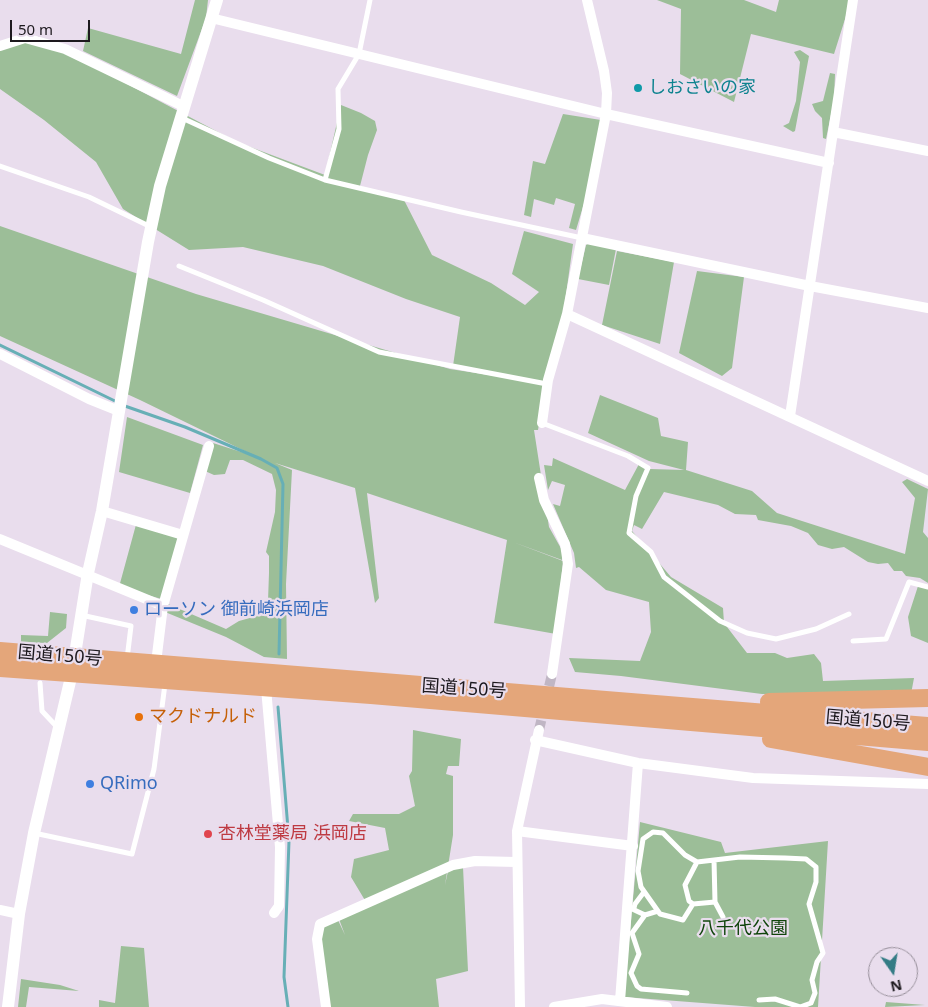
<!DOCTYPE html>
<meta charset="utf-8">
<style>
body{margin:0}
#map{position:relative;width:928px;height:1007px;overflow:hidden;background:#e9dded;font-family:"Noto Sans",sans-serif}
canvas{display:block}
.north{position:absolute;left:868px;top:947px;width:50px;height:50px;box-sizing:border-box;background:#e9dded;border:1px solid #978f9a;border-radius:50%;rotate:167deg;font-size:14px;font-weight:700;line-height:20px;text-align:center;color:#1d191e}
.north::after{content:'';display:block;margin:auto;width:18px;height:22px;background:#347c85;clip-path:polygon(50% 0,100% 100%,50% 72%,0 100%)}
.scale{position:absolute;left:10px;top:20px;width:80px;height:22px;box-sizing:border-box;border:2px solid #1d191e;border-top:0;padding-left:6px;font-size:15px;line-height:18px;white-space:nowrap;color:#1d191e;-webkit-text-stroke:4px #e9dded;paint-order:stroke}
</style>
<div id="map">
<canvas width="928" height="1007"></canvas>
<div class="north">N</div>
<div class="scale">50 m</div>
</div>
<script>
const context = document.querySelector('canvas').getContext('2d');
context.lineJoin = 'round';
function fillPath(path, color) {
  context.fillStyle = color;
  context.fill(path, 'evenodd');
}
function shape(rows) {
  const path = new Path2D();
  for (const r of rows) {
    path.moveTo(r[0], r[1]);
    for (let i = 2; i < r.length; i += 2) path.lineTo(r[i], r[i + 1]);
  }
  return path;
}
function stroke(path, color, width, dash) {
  context.strokeStyle = color;
  context.lineWidth = width;
  context.lineCap = dash ? 'butt' : 'round';
  context.setLineDash(dash || []);
  context.stroke(path);
}
function label(font, color, halo, rows, align = 'center') {
  context.font = font + ' "Noto Sans","Noto Sans JP",sans-serif';
  context.lineWidth = 4.5;
  context.setLineDash([]);
  context.textBaseline = 'middle';
  context.strokeStyle = halo;
  context.fillStyle = color;
  for (const [text, x, y, turn = 0] of rows) {
    context.save();
    context.translate(x, y);
    context.rotate((+turn || 0) * Math.PI / 180);
    context.textAlign = isNaN(turn) ? turn : align;
    if (halo) context.strokeText(text, 0, 0);
    context.fillText(text, 0, 0);
    context.restore();
  }
}
fillPath(shape([
 [195,0,208,0,206,18,177,96,83,51,88,28,181,54],
 [657,0,744,0,776,12,779,0,851,0,834,54,751,34,734,102,680,74,681,9],
 [35,40,93,66,237,142,325,175,341,105,361,113,375,121,377,130,368,155,360,186,404,200,432,255,491,283,525,305,539,292,512,274,524,231,573,244,564,309,546,384,538,430,534,430,549,527,563,552,562,560,513,542,563,561,556,634,494,623,507,540,367,493,379,598,375,603,355,488,275,463,292,470,286,584,287,659,264,657,226,637,165,612,168,604,226,629,239,621,257,616,264,607,268,601,269,573,269,556,266,552,275,512,276,490,272,474,243,460,230,460,225,474,214,475,205,471,213,443,257,457,140,400,0,336,0,226,196,294,450,369,502,377,453,366,460,317,406,299,323,266,243,247,189,250,123,209,96,162,44,120,0,89,0,46],
 [800,50,809,56,795,131,793,132,783,126,789,123,796,101,800,62,794,52],
 [830,73,835,74,834,100,826,139,823,138,822,118,815,111,812,104,823,101],
 [563,114,601,120,585,200,576,230,569,228,575,204,556,198,554,205,534,199,531,217,524,215,533,161,545,164],
 [589,243,616,249,609,285,578,279,586,245],
 [617,251,674,262,660,344,602,325],
 [697,271,744,277,732,368,722,376,679,353],
 [600,395,658,418,661,436,688,442,686,470,752,491,777,513,905,554,915,498,902,482,907,479,928,489,923,532,928,538,928,583,920,578,906,576,902,571,894,571,888,563,878,564,868,562,844,547,832,549,818,545,808,533,791,526,758,520,756,515,735,514,718,505,664,492,642,529,634,525,632,531,671,577,723,608,724,623,747,653,775,653,787,658,814,654,821,663,823,681,914,678,911,694,762,694,621,676,575,672,569,658,640,661,651,632,649,602,606,590,579,567,576,568,574,553,553,504,560,506,565,485,552,481,548,490,544,465,552,466,553,458,625,490,639,464,650,469,684,470,649,461,588,433],
 [127,417,203,445,190,493,119,472],
 [137,521,182,538,165,600,119,587],
 [919,583,928,587,928,643,911,636,908,617],
 [50,612,67,614,66,628,47,643,21,642,21,635,48,636],
 [413,730,461,739,459,766,448,766,446,774,453,776,453,835,445,885,448,871,463,867,468,971,436,979,439,1007,326,1007,320,940,321,926,337,918,345,935,339,919,366,902,351,877,354,859,389,850,385,828,349,821,353,814,399,814,415,806,409,776,412,771],
 [640,822,721,842,725,853,828,841,818,1007,755,1007,624,997],
 [121,946,144,948,149,1007,99,1007,99,1000,115,1003],
 [21,979,60,985,79,991,29,987,26,1007,18,1007],
 [886,1002,925,1005,885,1007]
]), '#9cbe98');
stroke(shape([
 [0,345,117,402],
 [122,405,185,427,261,459,277,468,283,484,279,654],
 [278,707,289,841,284,977,288,1007]
]), '#67afb6', 3);
stroke(shape([
 [539,730,552,674]
]), '#c0b6c4', 10, [10, 5]);
stroke(shape([
 [182,118,269,158,325,180,339,129,338,89,359,54,370,0],
 [0,166,89,197,151,227],
 [325,180,461,212,582,238],
 [179,266,263,300,379,352,547,384],
 [542,423,628,456,648,468,636,496,629,533,651,552,664,577,720,621,747,633,776,639,816,629,849,614],
 [81,615,131,626,127,659],
 [853,641,886,639,909,582,928,587],
 [40,683,42,711,58,728],
 [34,833,132,854,154,769,165,684],
 [714,860,715,902,693,904,683,920,660,914,641,887,638,871,643,839,653,832,663,833,685,855,697,862,740,857,785,858,806,859,816,867,816,882,809,904,823,953,817,962,812,980,815,993,811,1003,800,1007,775,999,759,1000],
 [715,902,723,917],
 [693,904,689,901,685,885,697,862],
 [628,907,645,915],
 [634,908,635,904,644,892],
 [658,911,645,915,632,933,639,954,631,973,637,986,641,989,687,993]
]), '#fff', 5);
stroke(shape([
 [211,18,606,114,829,163],
 [0,46,25,38,65,49,183,106],
 [833,132,928,151],
 [582,238,810,286,928,308],
 [567,314,928,481],
 [0,354,89,399,119,411],
 [790,416,853,0],
 [542,423,548,380,567,314,606,114,607,93,604,71,587,0],
 [539,478,544,500,565,544,568,564,552,674],
 [102,511,183,535],
 [0,539,163,606],
 [156,663,163,606,209,446],
 [266,688,280,847,279,906,274,913],
 [535,740,638,763,753,778,928,784],
 [517,831,633,846],
 [0,910,19,914],
 [620,1001,638,763],
 [326,1007,317,939,320,924,453,865,475,861,516,862],
 [520,1007,517,831,539,730],
 [554,1007,602,999,667,1007]
]), '#fff', 10);
stroke(shape([
 [8,1007,19,914,34,833,72,673,88,573,102,511,148,242,160,186,217,0]
]), '#fff', 12);
stroke(shape([
 [0,651,928,726],
 [0,668,371,695,928,742],
 [769,702,928,698],
 [771,739,928,767]
]), '#e4a67a', 18);
for (const [x, y, r, color] of [
 [638,88,5,"#0f9aa8"],
 [134,610,5,"#3f7fe0"],
 [139,717,5,"#e8710a"],
 [90,784,5,"#3f7fe0"],
 [208,834,5,"#e0444e"]
]) {
  const dot = new Path2D();
  dot.arc(x, y, r, 0, 2 * Math.PI);
  context.fillStyle = color;
  context.fill(dot);
  stroke(dot, '#e9dded', 2);
}
label('18px', '#0d838f', '#e9dded', [
 ["しおさいの家",648,88]
], 'left');
label('18px', '#366cbe', '#e9dded', [
 ["ローソン 御前崎浜岡店",144,610],
 ["QRimo",100,784]
], 'left');
label('18px', '#1d191e', '#e9dded', [
 ["国道150号",60,656,5],
 ["国道150号",464,689,4],
 ["国道150号",868,721,5]
]);
label('18px', '#c56008', '#e9dded', [
 ["マクドナルド",149,717]
], 'left');
label('18px', '#be3a42', '#e9dded', [
 ["杏林堂薬局 浜岡店",218,834]
], 'left');
label('18px', '#10450b', '#e9dded', [
 ["八千代公園",743,929]
]);
</script>
